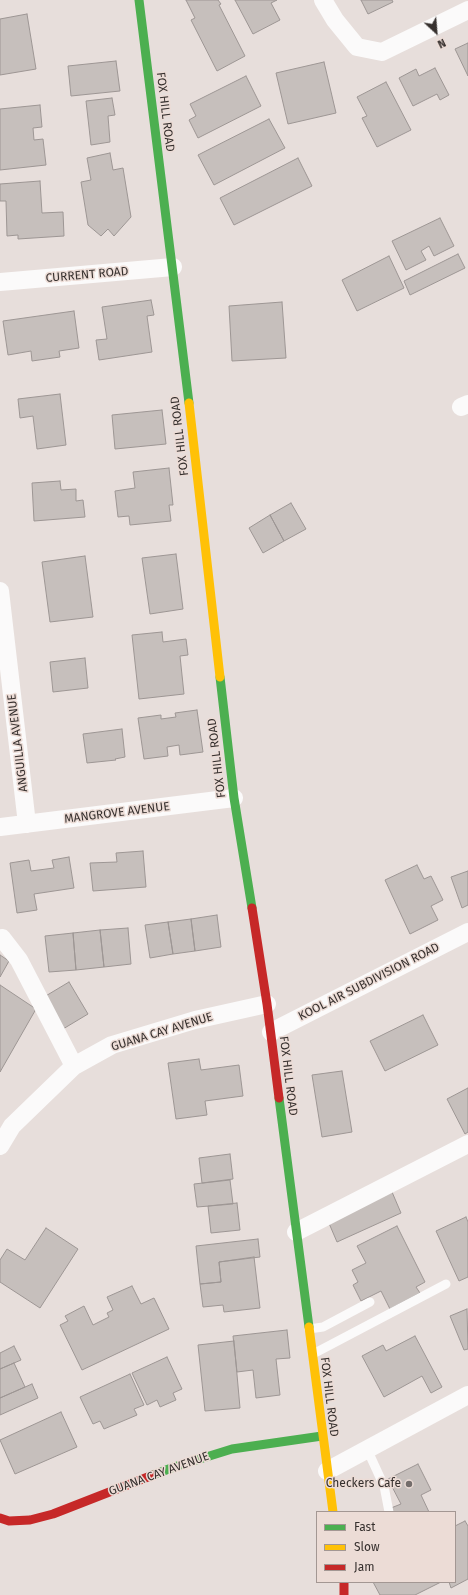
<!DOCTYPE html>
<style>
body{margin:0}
#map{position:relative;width:468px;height:1595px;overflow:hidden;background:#e7dedb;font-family:"Fira Sans",sans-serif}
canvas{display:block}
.legend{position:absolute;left:316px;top:1511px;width:140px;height:72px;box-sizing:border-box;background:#ecdcd6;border:1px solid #a39793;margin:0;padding:5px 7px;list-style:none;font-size:12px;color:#36302e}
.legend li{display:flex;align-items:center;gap:8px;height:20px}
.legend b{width:20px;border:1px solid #a39793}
.north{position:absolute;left:416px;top:12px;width:40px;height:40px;-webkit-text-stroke:3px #ecdcd6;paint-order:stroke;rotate:154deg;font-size:11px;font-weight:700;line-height:16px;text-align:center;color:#36302e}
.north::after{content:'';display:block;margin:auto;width:14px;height:18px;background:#36302e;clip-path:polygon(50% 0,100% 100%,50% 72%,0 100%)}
</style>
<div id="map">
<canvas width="468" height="1595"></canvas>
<ul class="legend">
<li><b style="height:5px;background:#4caf50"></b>Fast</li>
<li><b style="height:5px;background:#ffc107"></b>Slow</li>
<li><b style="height:5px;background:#c62828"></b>Jam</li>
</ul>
<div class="north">N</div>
</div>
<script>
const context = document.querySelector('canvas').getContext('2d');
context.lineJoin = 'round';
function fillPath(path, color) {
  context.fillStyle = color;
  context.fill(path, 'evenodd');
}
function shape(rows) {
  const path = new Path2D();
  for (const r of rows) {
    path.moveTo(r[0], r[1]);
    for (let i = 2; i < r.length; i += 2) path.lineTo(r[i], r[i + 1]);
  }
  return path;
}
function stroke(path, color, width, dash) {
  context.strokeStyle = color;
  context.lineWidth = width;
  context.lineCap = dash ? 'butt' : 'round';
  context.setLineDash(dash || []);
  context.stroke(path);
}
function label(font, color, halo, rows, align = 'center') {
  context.font = font + ' "Fira Sans",sans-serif';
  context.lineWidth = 3;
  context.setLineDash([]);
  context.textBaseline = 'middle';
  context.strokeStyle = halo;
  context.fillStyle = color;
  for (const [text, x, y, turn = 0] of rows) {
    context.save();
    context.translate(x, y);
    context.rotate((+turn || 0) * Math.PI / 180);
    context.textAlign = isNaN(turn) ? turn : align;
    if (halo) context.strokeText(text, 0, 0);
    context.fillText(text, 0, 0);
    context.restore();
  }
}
const building = shape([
 [186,0,218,0,221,4,219,5,245,56,217,71,191,20,195,18,186,0],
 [235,0,277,0,271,3,280,20,253,34,235,0],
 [361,0,392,0,393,2,368,14,361,0],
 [27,14,36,69,0,75,0,19,27,14],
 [468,43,468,76,455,49,468,43],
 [116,61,120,91,71,96,68,66,116,61],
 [324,62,336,113,288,124,276,73,324,62],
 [435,68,449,95,440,100,437,94,413,106,399,78,416,69,419,76,435,68],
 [246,76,261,106,198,138,189,120,196,116,190,104,246,76],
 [386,82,411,130,377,147,362,118,367,116,357,97,386,82],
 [112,98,115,115,108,116,110,142,91,145,86,101,112,98],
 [40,105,42,127,33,128,34,140,43,139,46,165,0,170,0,109,40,105],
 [269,119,285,148,214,185,198,155,269,119],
 [110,153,113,170,123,168,131,217,114,236,108,229,101,236,88,225,81,182,91,180,87,158,110,153],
 [298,158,312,186,234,225,220,198,298,158],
 [40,181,42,213,63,212,64,236,18,239,18,235,7,236,6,201,0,201,0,184,40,181],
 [440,218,454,246,434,256,429,246,421,251,426,260,406,270,392,241,440,218],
 [458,254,465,268,410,295,404,281,458,254],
 [389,256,404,288,357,311,342,280,389,256],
 [151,300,154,315,147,316,152,352,99,360,96,340,107,339,102,307,151,300],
 [282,302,286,358,232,361,229,306,282,302],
 [74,311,79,348,59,351,60,357,32,361,31,351,8,355,3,321,74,311],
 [60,394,66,445,37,449,33,416,20,418,18,399,60,394],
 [162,410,166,444,115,449,112,415,162,410],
 [169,468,173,505,169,505,171,521,130,525,129,516,118,517,115,491,135,488,133,472,169,468],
 [60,481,61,490,76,489,76,501,83,500,85,517,34,521,32,483,60,481],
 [291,503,306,529,284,541,270,515,291,503],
 [270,515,284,541,263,553,249,528,270,515],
 [176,554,183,609,150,614,142,558,176,554],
 [85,556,93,617,50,622,42,562,85,556],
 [162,632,163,642,186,639,188,655,180,656,184,694,139,699,132,635,162,632],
 [85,658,88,688,53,692,50,662,85,658],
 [197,710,203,752,180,755,179,745,167,747,168,756,144,759,138,718,161,715,161,719,176,717,175,713,197,710],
 [122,729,125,757,115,759,116,760,87,763,83,734,122,729],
 [143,851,146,887,93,891,90,863,117,862,116,853,143,851],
 [69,857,74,888,34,894,37,910,17,913,10,863,29,860,31,871,54,868,52,860,69,857],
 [417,865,424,879,431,876,443,900,431,906,438,920,410,934,385,880,417,865],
 [468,871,468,905,462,908,451,877,468,871],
 [217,915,221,947,195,951,191,919,217,915],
 [191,919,195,951,173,954,168,922,191,919],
 [168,922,173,954,150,958,145,925,168,922],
 [128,928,131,964,104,967,100,930,128,928],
 [100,930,104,967,76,970,73,933,100,930],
 [73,933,76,970,49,972,45,936,73,933],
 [0,955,9,961,0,977,0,955],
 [69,982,88,1014,63,1029,44,997,69,982],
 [0,985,36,1009,0,1072,0,985],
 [423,1015,438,1045,385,1071,370,1041,423,1015],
 [199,1059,201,1070,239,1065,243,1096,205,1101,207,1115,176,1119,168,1063,199,1059],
 [342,1071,352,1132,322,1137,312,1075,342,1071],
 [468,1088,468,1132,465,1134,447,1099,468,1088],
 [230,1154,233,1179,202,1183,199,1158,230,1154],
 [230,1180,233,1204,197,1207,194,1184,230,1180],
 [392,1192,401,1213,337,1242,328,1221,392,1192],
 [237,1203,240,1230,211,1233,208,1206,237,1203],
 [466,1217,468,1222,468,1277,459,1281,436,1231,466,1217],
 [397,1226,425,1282,416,1287,420,1293,390,1309,381,1291,361,1301,353,1285,358,1282,352,1270,366,1263,357,1246,397,1226],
 [46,1228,78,1249,40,1308,0,1282,0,1260,7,1249,25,1260,46,1228],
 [258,1239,260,1257,219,1262,221,1282,200,1284,196,1246,258,1239],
 [254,1257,260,1308,224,1312,223,1305,203,1307,200,1284,221,1282,219,1262,254,1257],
 [132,1286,141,1304,154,1298,169,1329,82,1370,60,1325,68,1321,65,1316,84,1306,93,1325,109,1317,107,1313,113,1310,107,1297,132,1286],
 [467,1309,468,1349,464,1350,450,1316,467,1309],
 [287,1330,290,1358,276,1359,280,1395,256,1398,253,1370,237,1372,233,1336,287,1330],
 [415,1336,442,1387,431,1393,422,1376,384,1397,362,1356,383,1345,386,1351,415,1336],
 [234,1341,240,1408,205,1411,198,1345,234,1341],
 [14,1346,21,1360,0,1369,0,1353,14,1346],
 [167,1357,182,1389,173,1393,176,1400,160,1407,157,1400,147,1405,132,1373,167,1357],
 [14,1363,25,1387,0,1398,0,1369,14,1363],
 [130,1374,144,1405,134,1409,137,1415,104,1429,100,1421,93,1424,80,1397,130,1374],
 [32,1384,38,1398,0,1415,0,1398,32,1384],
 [61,1412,77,1447,15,1474,0,1440,61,1412],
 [418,1464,431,1490,421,1495,429,1512,393,1512,391,1508,401,1504,388,1479,418,1464],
 [465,1521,468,1526,468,1579,451,1588,449,1582,455,1582,455,1526,465,1521],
 [373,1582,441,1582,415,1595,380,1595,373,1582]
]);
fillPath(building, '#c6bfbc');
stroke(building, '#9d9694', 1);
stroke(shape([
 [309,1329,323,1327,370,1302],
 [313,1354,446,1284],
 [367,1449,384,1486,389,1512]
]), '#fbfafa', 9);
stroke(shape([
 [323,0,335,20,357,47,382,52,468,10],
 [0,282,173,267],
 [461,407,468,404],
 [0,591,27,824],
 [0,827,234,798],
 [2,938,19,960,74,1066],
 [271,1032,468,932],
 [0,1146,12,1126,74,1066,112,1045,195,1020,267,1004],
 [296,1232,468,1144],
 [327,1471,468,1395]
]), '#fbfafa', 18);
stroke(shape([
 [139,0,189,403],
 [220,677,234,798,252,908],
 [279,1098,309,1327],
 [153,1475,174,1467,232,1449,322,1436]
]), '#4caf50', 9);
stroke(shape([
 [189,403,220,677],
 [309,1327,333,1512]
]), '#ffc107', 9);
stroke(shape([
 [252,908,267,1004,279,1098],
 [0,1518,9,1521,30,1520,53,1514,153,1475],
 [344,1582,344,1595]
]), '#c62828', 9);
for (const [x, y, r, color] of [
 [409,1484,4,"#746d6b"]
]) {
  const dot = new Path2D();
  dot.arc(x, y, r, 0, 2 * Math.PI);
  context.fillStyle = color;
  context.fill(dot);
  stroke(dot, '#ecdcd6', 1.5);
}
label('12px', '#36302e', '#ecdcd6', [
 ["FOX HILL ROAD",165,112,83],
 ["CURRENT ROAD",87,275,-5],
 ["FOX HILL ROAD",180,436,-97],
 ["ANGUILLA AVENUE",18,743,-97],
 ["FOX HILL ROAD",217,758,-97],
 ["MANGROVE AVENUE",117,813,-7],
 ["KOOL AIR SUBDIVISION ROAD",369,982,-27],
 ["GUANA CAY AVENUE",162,1032,-17],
 ["FOX HILL ROAD",288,1076,83],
 ["FOX HILL ROAD",329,1397,83],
 ["GUANA CAY AVENUE",159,1474,-20]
]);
label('12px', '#36302e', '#ecdcd6', [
 ["Checkers Cafe",401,1484]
], 'right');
</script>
